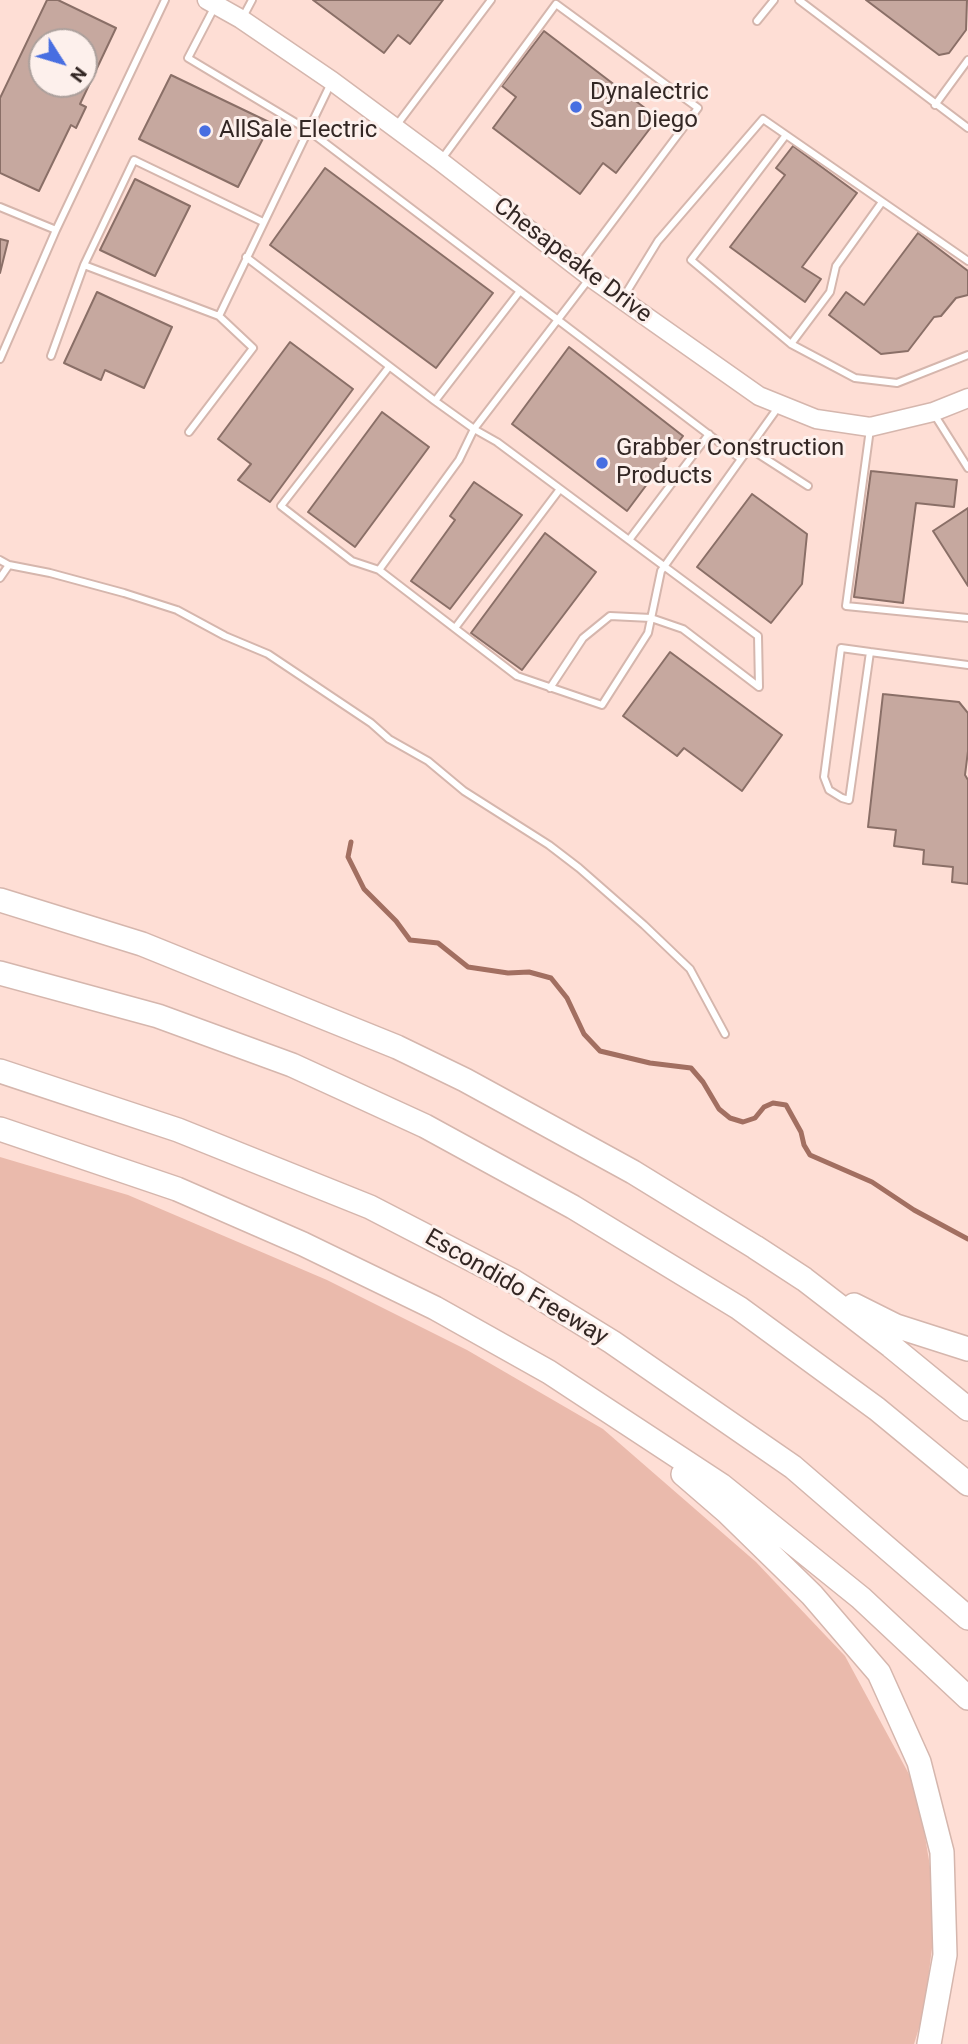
<!DOCTYPE html>
<style>
body{margin:0}
#map{position:relative;width:968px;height:2044px;overflow:hidden;background:#feded5;font-family:Roboto,sans-serif}
canvas{display:block}
.north{position:absolute;left:28px;top:28px;width:70px;height:70px;box-sizing:border-box;background:#fdf0ec;border:2px solid #aca09c;border-radius:50%;rotate:127deg;font-size:19px;font-weight:700;line-height:28px;text-align:center;color:#332724}
.north::after{content:'';display:block;margin:auto;width:24px;height:32px;background:#486ee1;clip-path:polygon(50% 0,100% 100%,50% 72%,0 100%)}
</style>
<div id="map">
<canvas width="968" height="2044"></canvas>
<div class="north">N</div>
</div>
<script>
const context = document.querySelector('canvas').getContext('2d');
context.lineJoin = 'round';
function fillPath(path, color) {
  context.fillStyle = color;
  context.fill(path, 'evenodd');
}
function shape(rows) {
  const path = new Path2D();
  for (const r of rows) {
    path.moveTo(r[0], r[1]);
    for (let i = 2; i < r.length; i += 2) path.lineTo(r[i], r[i + 1]);
  }
  return path;
}
function stroke(path, color, width, dash) {
  context.strokeStyle = color;
  context.lineWidth = width;
  context.lineCap = dash ? 'butt' : 'round';
  context.setLineDash(dash || []);
  context.stroke(path);
}
function label(font, color, halo, rows, align = 'center') {
  context.font = font + ' Roboto,sans-serif';
  context.lineWidth = 6;
  context.setLineDash([]);
  context.textBaseline = 'middle';
  context.strokeStyle = halo;
  context.fillStyle = color;
  for (const [text, x, y, turn = 0] of rows) {
    context.save();
    context.translate(x, y);
    context.rotate((+turn || 0) * Math.PI / 180);
    context.textAlign = isNaN(turn) ? turn : align;
    if (halo) context.strokeText(text, 0, 0);
    context.fillText(text, 0, 0);
    context.restore();
  }
}
fillPath(shape([
 [0,1157,128,1195,327,1280,467,1350,603,1429,756,1562,845,1656,917,1789,937,1908,924,2012,914,2044,0,2044]
]), '#eabaac');
stroke(shape([
 [351,842,348,857,364,889,396,921,410,940,438,943,468,967,508,973,529,972,551,978,567,998,584,1034,600,1051,650,1063,691,1068,703,1082,719,1109,730,1118,743,1122,755,1118,764,1107,773,1103,786,1105,801,1132,804,1145,810,1155,872,1182,914,1210,968,1239]
]), '#a26f61', 5);
const building = shape([
 [47,0,58,0,116,28,80,104,86,107,76,128,71,125,39,191,0,173,0,98,47,0],
 [42,42,84,42,84,84,42,84,42,42],
 [313,0,443,0,410,44,398,35,384,53,313,0],
 [866,0,967,0,966,30,949,53,939,55,866,0],
 [544,31,658,118,616,173,603,163,580,194,493,128,516,97,502,86,544,31],
 [171,75,271,123,238,187,139,139,171,75],
 [793,146,857,193,802,267,821,279,805,302,730,247,785,175,776,168,793,146],
 [325,168,493,293,436,368,270,245,325,168],
 [135,179,190,206,155,276,100,250,135,179],
 [918,233,968,271,968,295,956,298,941,316,934,317,908,351,881,354,829,315,846,292,864,305,918,233],
 [0,239,8,241,0,273,0,239],
 [97,292,172,327,144,388,105,370,101,380,64,363,97,292],
 [290,342,353,389,270,502,238,480,251,464,218,439,290,342],
 [569,347,683,436,627,511,512,424,569,347],
 [382,412,429,447,355,547,308,512,382,412],
 [871,471,957,480,954,507,916,503,903,603,854,597,871,471],
 [474,482,522,515,450,609,411,581,455,520,450,516,474,482],
 [752,494,807,534,802,584,771,623,697,567,752,494],
 [968,508,968,586,933,531,968,508],
 [545,533,596,572,522,670,471,633,545,533],
 [670,652,782,735,742,791,684,748,677,756,623,716,670,652],
 [883,694,959,702,968,713,968,751,965,775,968,780,968,884,952,882,953,867,923,864,924,850,894,846,896,830,868,827,883,694]
]);
fillPath(building, '#c6a89f');
stroke(building, '#8a6f67', 2);
const lane = shape([
 [799,0,968,128],
 [214,8,188,58,308,130,741,459],
 [243,17,252,0],
 [757,21,774,0],
 [935,105,968,60],
 [396,126,491,0],
 [786,135,691,260,791,344,855,378,897,383,968,355],
 [441,160,556,4,698,108,580,265],
 [0,207,56,230],
 [246,257,435,401,474,429,497,442,758,636,759,687,683,629,651,618,610,616,583,638,550,688],
 [84,265,134,160,263,222],
 [623,298,658,241,763,119,968,261],
 [791,344,830,292,836,266,882,202],
 [51,356,84,265,219,316],
 [0,359,56,230,165,0],
 [389,367,281,506,352,561,379,570,517,676,602,705,648,633,661,571,779,406],
 [435,401,520,291],
 [934,414,968,468],
 [870,429,846,606,968,618],
 [189,432,253,348,219,316,331,83],
 [749,448,808,486],
 [629,540,709,434],
 [0,560,9,565,50,573,124,593,177,610,225,636,268,654,371,723,389,739,428,761,464,791,549,845,579,868,644,925,690,969,725,1034],
 [379,570,459,460,474,429,589,279],
 [0,578,9,565],
 [455,628,560,489],
 [870,652,849,800,842,798,829,790,824,777,841,648,870,652,968,665]
]);
const secondary = shape([
 [207,0,241,19,332,81,440,161,590,277,759,396,816,419,870,427,933,412,968,398]
]);
const highway = shape([
 [0,900,142,944,397,1047,465,1080,633,1172,755,1247,804,1279,891,1346,968,1409],
 [0,973,158,1016,292,1065,425,1126,573,1207,739,1308,877,1409,968,1484],
 [0,1071,178,1130,370,1207,513,1281,612,1342,793,1467,968,1618],
 [0,1129,177,1189,303,1244,435,1308,549,1372,721,1485,861,1598,968,1698],
 [854,1305,896,1326,968,1349],
 [683,1474,727,1512,812,1595,879,1673,919,1762,942,1852,945,1955,929,2044]
]);
stroke(lane, '#d5b6ad', 10);
stroke(secondary, '#d5b6ad', 21);
stroke(highway, '#d5b6ad', 26);
stroke(lane, '#fff', 6);
stroke(secondary, '#fff', 18);
stroke(highway, '#fff', 23);
for (const [x, y, r, color] of [
 [576,107,7,"#486ee1"],
 [205,131,7,"#486ee1"],
 [602,463,7,"#486ee1"]
]) {
  const dot = new Path2D();
  dot.arc(x, y, r, 0, 2 * Math.PI);
  context.fillStyle = color;
  context.fill(dot);
  stroke(dot, '#fdf0ec', 2.5);
}
label('24px', '#332724', '#fdf0ec', [
 ["Dynalectric",590,93],
 ["San Diego",590,121],
 ["AllSale Electric",219,131],
 ["Grabber Construction",616,449],
 ["Products",616,477]
], 'left');
label('24px', '#332724', '#fdf0ec', [
 ["Chesapeake Drive",572,261,37],
 ["Escondido Freeway",516,1288,30]
]);
</script>
